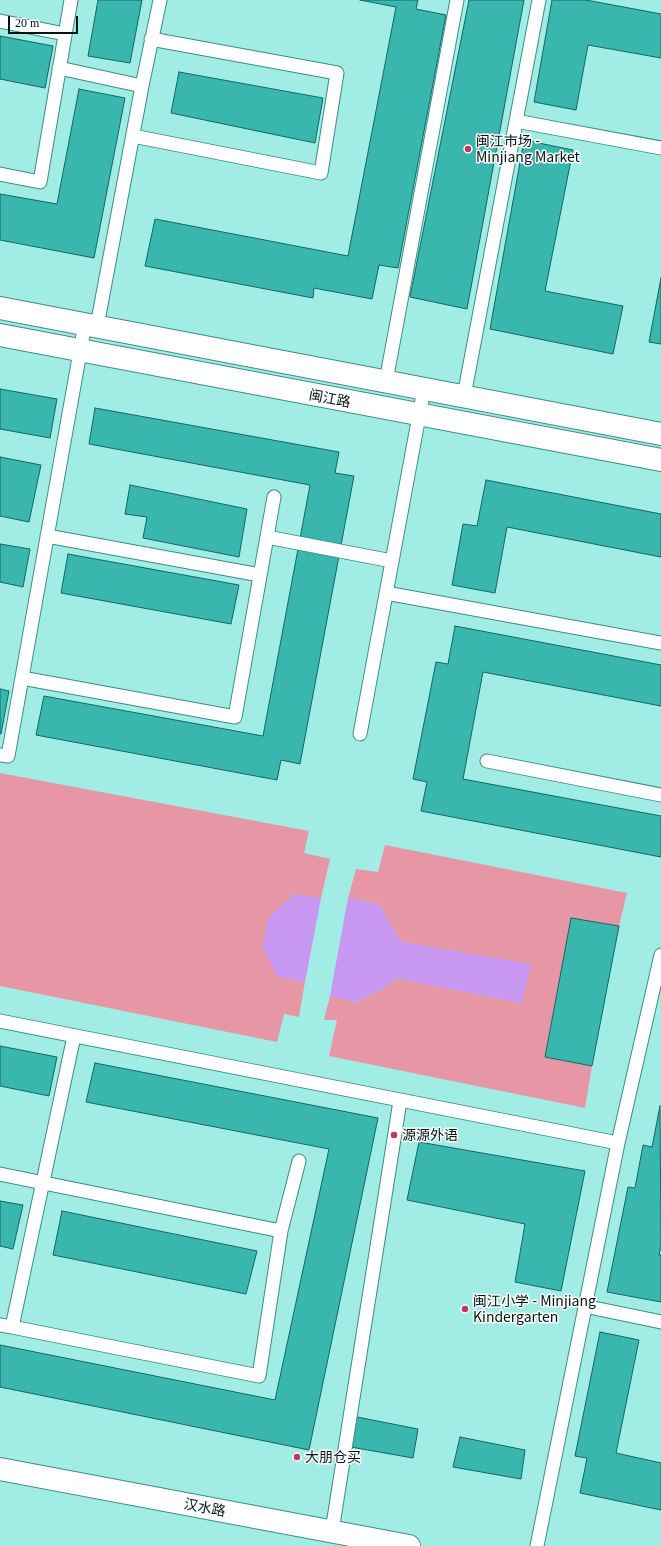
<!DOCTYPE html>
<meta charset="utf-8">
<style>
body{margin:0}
#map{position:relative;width:661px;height:1546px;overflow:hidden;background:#a1ede6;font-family:Georgia,serif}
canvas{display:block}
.scale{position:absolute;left:8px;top:16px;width:70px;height:18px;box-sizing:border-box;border:2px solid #001412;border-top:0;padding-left:5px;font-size:12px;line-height:14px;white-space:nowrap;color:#001412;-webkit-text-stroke:3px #fefefe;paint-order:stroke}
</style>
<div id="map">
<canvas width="661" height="1546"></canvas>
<div class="scale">20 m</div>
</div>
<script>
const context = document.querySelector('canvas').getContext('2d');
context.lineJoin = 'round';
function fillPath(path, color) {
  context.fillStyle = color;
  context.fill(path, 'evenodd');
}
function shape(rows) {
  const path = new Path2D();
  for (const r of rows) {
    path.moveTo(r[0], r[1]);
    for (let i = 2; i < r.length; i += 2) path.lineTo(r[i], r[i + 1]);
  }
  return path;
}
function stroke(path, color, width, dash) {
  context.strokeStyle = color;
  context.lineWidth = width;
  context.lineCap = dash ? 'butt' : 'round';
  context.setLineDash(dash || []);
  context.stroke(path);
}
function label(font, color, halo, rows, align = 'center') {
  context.font = font + ' Georgia,"Noto Sans SC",serif';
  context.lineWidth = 3;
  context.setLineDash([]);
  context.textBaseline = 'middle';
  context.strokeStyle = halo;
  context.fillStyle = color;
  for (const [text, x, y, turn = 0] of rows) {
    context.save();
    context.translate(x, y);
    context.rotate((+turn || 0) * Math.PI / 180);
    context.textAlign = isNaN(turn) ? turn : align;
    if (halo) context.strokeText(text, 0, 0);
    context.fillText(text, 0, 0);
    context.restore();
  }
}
fillPath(shape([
 [0,773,309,831,304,853,330,859,321,898,295,894,268,918,277,976,305,982,299,1017,284,1014,277,1042,0,986],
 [385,845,627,893,619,926,571,919,545,1057,592,1066,585,1108,329,1056,337,1020,324,1020,330,996,356,1002,384,988,396,978,522,1003,530,964,401,942,379,904,348,898,356,869,378,872]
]), '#e696a4');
fillPath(shape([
 [295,894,321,898,305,982,277,976,263,948,268,918],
 [348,898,379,904,401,942,531,964,522,1003,396,978,384,988,356,1002,330,996]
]), '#c897f1');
const building = shape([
 [98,0,142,0,130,63,88,56,98,0],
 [360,0,418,0,416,9,446,15,398,268,379,265,372,299,314,288,313,298,145,266,155,219,348,256,396,7,360,0],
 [469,0,524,0,467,309,410,297,469,0],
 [552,0,586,0,661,14,661,58,588,45,576,110,534,102,552,0],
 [0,36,53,46,45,88,0,79,0,36],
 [179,72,323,98,315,143,171,113,179,72],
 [79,89,125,98,94,258,0,240,0,194,57,204,79,89],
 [524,140,573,150,545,291,623,306,613,354,490,329,524,140],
 [661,278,661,344,649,342,661,278],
 [0,389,57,399,50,438,0,429,0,389],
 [95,408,339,452,335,473,354,476,300,764,281,760,277,780,36,735,44,696,263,736,310,485,89,444,95,408],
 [0,457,41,465,29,522,0,516,0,457],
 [486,480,661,514,661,557,507,527,495,593,452,585,463,524,477,526,486,480],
 [130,485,247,509,239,557,143,538,147,517,125,514,130,485],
 [0,544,30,549,23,587,0,582,0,544],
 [68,554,239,585,231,624,61,593,68,554],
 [455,626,661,665,661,706,483,672,463,779,661,816,661,857,421,811,427,782,413,779,436,662,448,664,455,626],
 [0,689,9,691,1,734,0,734,0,689],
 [571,918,619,926,592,1066,545,1057,571,918],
 [0,1046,57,1057,49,1096,0,1086,0,1046],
 [95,1063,378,1118,309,1450,0,1387,0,1345,275,1400,329,1149,86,1102,95,1063],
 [660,1106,661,1246,659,1255,661,1255,661,1302,607,1292,628,1187,635,1188,643,1145,652,1147,660,1106],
 [419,1142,585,1171,561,1291,515,1282,525,1224,407,1200,419,1142],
 [0,1201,23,1205,13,1249,0,1246,0,1201],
 [62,1211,257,1251,246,1294,53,1255,62,1211],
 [600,1332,639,1340,616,1453,661,1463,661,1510,580,1493,587,1458,575,1456,600,1332],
 [352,1416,418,1429,413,1458,345,1446,352,1416],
 [460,1437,525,1450,521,1479,453,1467,460,1437]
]);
fillPath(building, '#39b6ae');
stroke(building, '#116762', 1);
const service = shape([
 [0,21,65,34],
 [59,68,142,86,160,0],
 [516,121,661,148],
 [133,136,321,173,337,73,151,39],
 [0,174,40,182,71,0],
 [97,326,142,86],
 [386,381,457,0],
 [464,396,539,0],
 [47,536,260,575],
 [267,537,392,561],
 [386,593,661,643],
 [22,678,235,717,274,497],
 [360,734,424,389],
 [0,755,8,756,85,324],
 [487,761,661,795],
 [0,1021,618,1143,661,955],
 [74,1036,12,1327,259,1376,281,1231],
 [0,1174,281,1231,299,1161],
 [584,1306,661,1322],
 [0,1325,12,1327],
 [332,1531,400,1101],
 [537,1546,618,1143]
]);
const secondary = shape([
 [0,308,661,434],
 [0,335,661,460],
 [0,1469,409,1546]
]);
stroke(service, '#3f8b85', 15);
stroke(secondary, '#3f8b85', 24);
stroke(service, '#fff', 13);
stroke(secondary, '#fff', 22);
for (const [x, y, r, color] of [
 [468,149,4,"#c4365f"],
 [394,1135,4,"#c4365f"],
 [465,1309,4,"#c4365f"],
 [297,1457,4,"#c4365f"]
]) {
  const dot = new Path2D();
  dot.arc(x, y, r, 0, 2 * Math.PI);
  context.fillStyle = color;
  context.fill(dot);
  stroke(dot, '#fefefe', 1.5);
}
label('14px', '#001412', '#fefefe', [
 ["闽江市场 -",476,141],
 ["Minjiang Market",476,157],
 ["源源外语",402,1135],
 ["闽江小学 - Minjiang",473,1301],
 ["Kindergarten",473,1317],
 ["大朋仓买",305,1457]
], 'left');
label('14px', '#001412', '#fefefe', [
 ["闽江路",330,398,11],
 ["汉水路",205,1507,11]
]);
</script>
